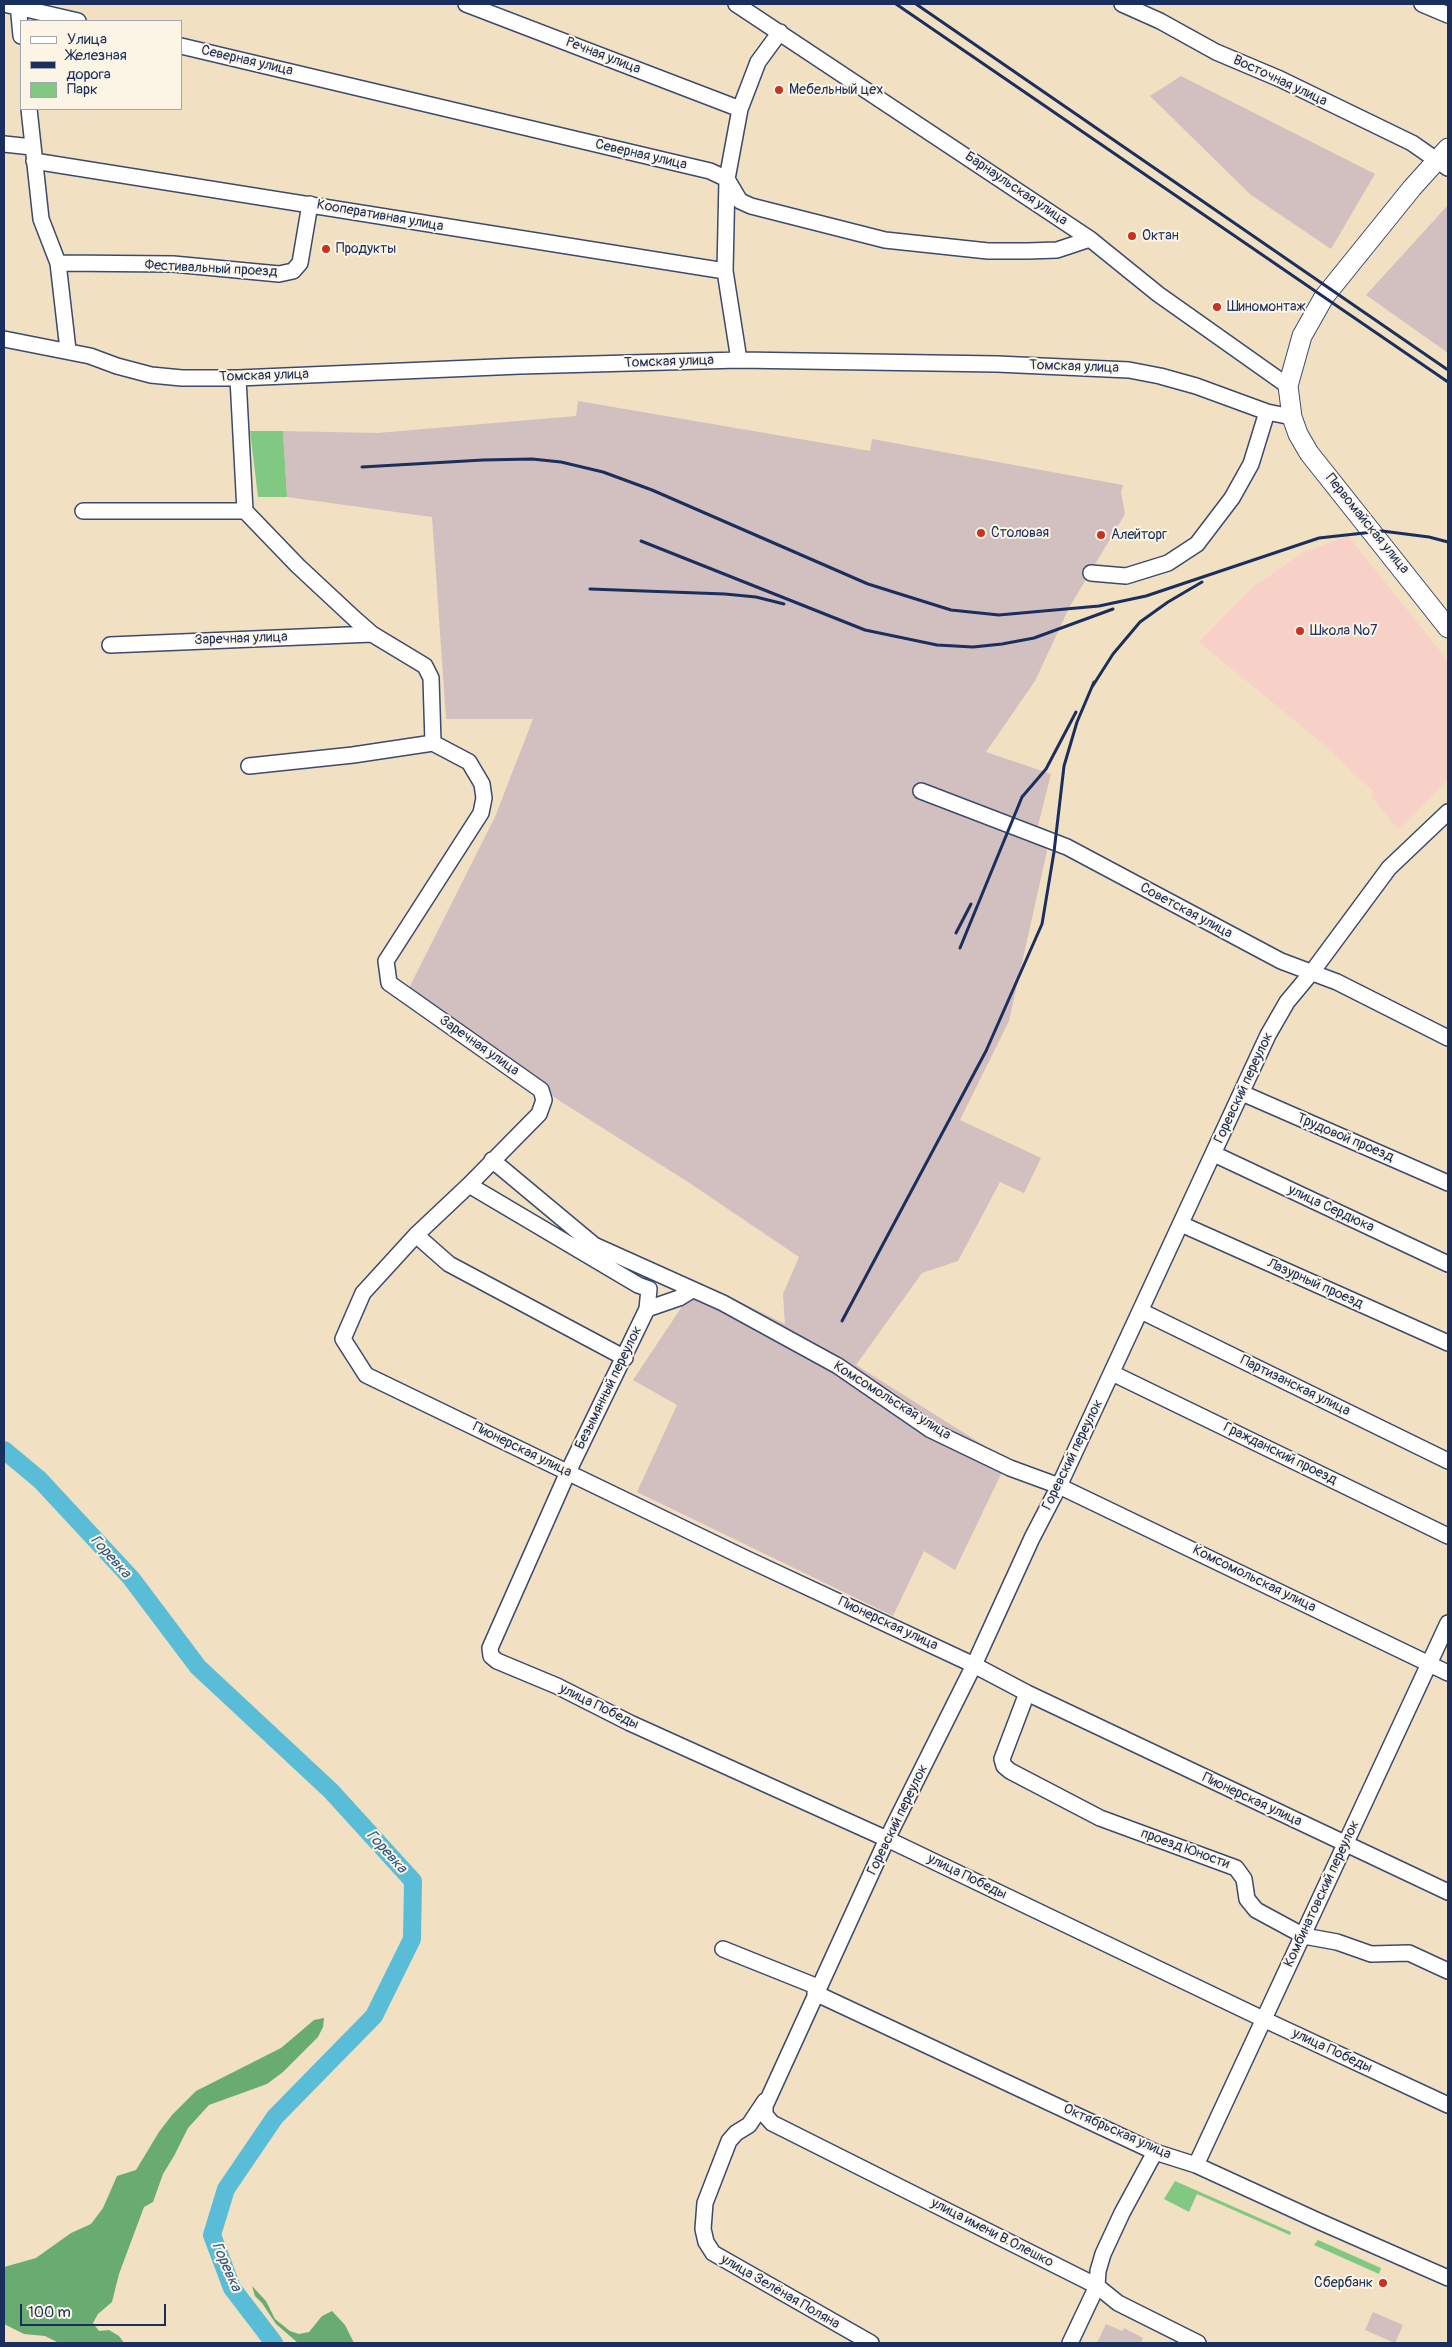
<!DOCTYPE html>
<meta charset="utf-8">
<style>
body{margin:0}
#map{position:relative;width:1452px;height:2347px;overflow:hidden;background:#f2e0c2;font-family:Pangolin,sans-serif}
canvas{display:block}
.frame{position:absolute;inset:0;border:5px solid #1b2f5e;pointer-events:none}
.legend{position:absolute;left:20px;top:20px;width:162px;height:90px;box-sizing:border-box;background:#fcf5e5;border:1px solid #a2a6af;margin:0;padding:6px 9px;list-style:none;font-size:15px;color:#1b2f5e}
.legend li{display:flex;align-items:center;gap:10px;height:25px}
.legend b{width:25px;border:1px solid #a2a6af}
.scale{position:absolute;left:20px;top:2304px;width:146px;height:22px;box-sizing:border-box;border:2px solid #1b2f5e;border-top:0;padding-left:6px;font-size:15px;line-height:18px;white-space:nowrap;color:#1b2f5e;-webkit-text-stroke:4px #fcf5e5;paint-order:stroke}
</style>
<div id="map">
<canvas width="1452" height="2347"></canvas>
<div class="frame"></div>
<ul class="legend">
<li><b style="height:6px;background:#fff"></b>Улица</li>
<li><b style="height:6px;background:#1b2f5e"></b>Железная дорога</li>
<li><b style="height:14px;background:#81c883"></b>Парк</li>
</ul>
<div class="scale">100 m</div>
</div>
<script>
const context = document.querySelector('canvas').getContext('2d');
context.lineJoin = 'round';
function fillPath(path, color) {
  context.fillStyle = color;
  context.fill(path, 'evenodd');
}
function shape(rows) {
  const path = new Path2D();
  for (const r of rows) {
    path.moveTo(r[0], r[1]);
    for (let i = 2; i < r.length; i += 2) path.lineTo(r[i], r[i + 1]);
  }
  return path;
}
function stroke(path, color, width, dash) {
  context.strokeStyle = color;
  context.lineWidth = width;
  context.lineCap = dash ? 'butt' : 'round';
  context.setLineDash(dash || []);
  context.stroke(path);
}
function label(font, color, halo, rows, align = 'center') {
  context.font = font + ' Pangolin,sans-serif';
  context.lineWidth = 4;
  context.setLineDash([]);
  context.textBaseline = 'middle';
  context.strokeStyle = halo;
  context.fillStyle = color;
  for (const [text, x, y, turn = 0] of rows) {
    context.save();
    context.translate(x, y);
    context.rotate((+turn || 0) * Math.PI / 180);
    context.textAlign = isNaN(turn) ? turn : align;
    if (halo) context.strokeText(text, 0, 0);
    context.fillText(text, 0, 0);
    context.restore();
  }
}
fillPath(shape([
 [1348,536,1448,661,1448,780,1398,829,1371,796,1373,791,1322,743,1199,642,1251,589,1303,552]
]), '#f7d1c8');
fillPath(shape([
 [1181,76,1375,174,1331,249,1251,195,1150,96],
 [1448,205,1448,353,1366,295],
 [578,401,870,451,872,439,1123,485,1121,492,1125,514,1069,608,1035,681,986,752,1051,774,1038,826,1047,851,1009,1021,960,1120,1041,1158,1024,1193,1000,1182,958,1261,922,1273,856,1365,1012,1463,1002,1472,955,1570,924,1551,893,1616,637,1492,677,1405,633,1380,689,1296,721,1307,726,1295,785,1324,783,1294,799,1257,688,1182,560,1101,405,996,495,817,533,719,446,719,432,517,287,497,283,431,377,433,576,416],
 [1373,2312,1403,2325,1395,2343,1365,2330],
 [1106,2324,1122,2331,1124,2328,1143,2338,1141,2343,1097,2343]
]), '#d2bfc0');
fillPath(shape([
 [250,431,283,431,287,497,258,497],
 [1175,2181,1291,2232,1290,2235,1197,2194,1189,2212,1164,2199],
 [1318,2240,1381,2268,1379,2274,1314,2245]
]), '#81c883');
fillPath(shape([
 [324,2018,323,2027,318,2037,283,2072,267,2084,209,2105,188,2128,174,2156,163,2174,153,2202,144,2207,119,2274,112,2302,98,2314,93,2323,99,2331,109,2330,119,2336,124,2343,59,2343,45,2336,24,2334,4,2324,4,2267,36,2258,71,2233,91,2224,103,2208,117,2176,136,2170,159,2132,172,2115,196,2091,281,2048,314,2020],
 [252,2286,266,2301,275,2319,290,2331,299,2334,309,2332,322,2316,332,2311,345,2325,354,2343,298,2343,276,2324,262,2303,255,2296]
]), '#68ac71');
stroke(shape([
 [4,1450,40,1480,131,1578,198,1667,331,1791,413,1881,412,1939,374,2016,275,2117,226,2189,212,2235,232,2288,274,2343]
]), '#59bdd7', 18);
const minor = shape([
 [4,4,78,21],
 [18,4,21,36],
 [466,4,740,109],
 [736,4,1090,239,1158,294,1288,386],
 [1122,4,1160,21,1216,52,1280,79,1412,143,1448,168],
 [1422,4,1448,15],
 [181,46,710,171,727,179,740,201,751,206,885,240,988,251,1028,251,1057,250,1090,239],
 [29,109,41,219,58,263,68,350],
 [4,144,32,147],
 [34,161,725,271],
 [58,263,173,264,279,274,293,271,300,263,310,204],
 [4,339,90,356,117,366,151,375,182,378,238,378,520,366,739,360,997,364,1129,370,1160,376,1196,386,1267,412],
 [739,360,725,271,727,179,740,109,758,62,780,32],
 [238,378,245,511,298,566,356,620,372,634,425,666,431,678,433,743],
 [83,511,245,511],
 [1091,573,1126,576,1168,563,1197,544,1232,498,1251,464,1267,412,1292,417],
 [110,645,372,634],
 [249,766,353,755,433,743,469,762,482,784,484,798,481,813,386,961,389,983,541,1090,544,1100,539,1114,469,1185,416,1235,363,1293,343,1339,366,1375,745,1558,974,1665,1027,1693,1448,1892],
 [921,791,1067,847,1281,961,1337,982,1448,1038],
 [1242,1093,1448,1183],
 [1214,1154,1448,1264],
 [492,1160,594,1245,723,1303,838,1366,931,1430,1010,1468,1059,1486,1448,1673],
 [469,1185,638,1285,649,1289,647,1309],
 [1181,1224,1448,1343],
 [416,1235,449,1264,625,1358],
 [692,1290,679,1298,647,1309,568,1472,490,1648,491,1656,497,1661,557,1686,630,1723,887,1839,1263,2019,1448,2105],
 [1141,1311,1448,1461],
 [1112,1373,1448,1536],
 [1027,1693,1002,1759,1004,1766,1010,1771,1100,1818,1236,1868,1244,1879,1247,1899,1256,1910,1304,1936,1337,1942,1371,1954,1409,1953,1448,1971],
 [723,1949,818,1987],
 [815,1993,1155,2152,1196,2165,1316,2220,1448,2278],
 [765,2101,749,2125,736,2133,729,2141,705,2203,703,2229,706,2242,713,2253,871,2343],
 [1196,2165,1448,1623],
 [1070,2343,1097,2286,1098,2271,1103,2254,1122,2213,1155,2152],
 [1198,2343,1118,2303,1097,2286,772,2123,765,2115,765,2106,887,1839,974,1665,1032,1538,1059,1486,1268,1035,1287,1002,1312,972,1389,868,1448,812]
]);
const major = shape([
 [1448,148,1412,188,1324,297,1302,336,1288,386,1292,417,1298,434,1309,453,1448,628]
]);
stroke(minor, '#3b4a6d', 18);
stroke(major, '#3b4a6d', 21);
stroke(minor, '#fff', 15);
stroke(major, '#fff', 19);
stroke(shape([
 [896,4,1448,382],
 [916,4,1448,370],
 [362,467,483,460,532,459,561,462,603,472,652,490,868,584,951,610,999,615,1099,606,1146,596,1319,538,1382,531,1429,537,1448,542],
 [641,541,865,630,937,645,973,647,1002,644,1034,638,1113,609],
 [590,589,725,594,756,597,784,604],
 [1092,687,1113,654,1140,622,1168,602,1202,582],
 [956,933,971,904],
 [960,948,1022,797,1046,769,1076,712],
 [842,1321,986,1051,1042,924,1054,852,1064,766,1077,722,1094,682]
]), '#1b2f5e', 3);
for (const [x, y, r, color] of [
 [779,90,5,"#c8321e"],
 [1132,236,5,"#c8321e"],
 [326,249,5,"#c8321e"],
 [1217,307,5,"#c8321e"],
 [981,533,5,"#c8321e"],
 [1101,535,5,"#c8321e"],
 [1300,631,5,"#c8321e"],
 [1383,2283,5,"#c8321e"]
]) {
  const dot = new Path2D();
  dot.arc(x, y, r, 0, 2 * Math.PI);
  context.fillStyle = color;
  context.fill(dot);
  stroke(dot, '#fcf5e5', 2);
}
label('14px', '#1b2f5e', '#fcf5e5', [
 ["Речная улица",603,56,21],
 ["Северная улица",247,61,13],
 ["Восточная улица",1280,81,25],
 ["Северная улица",641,155,13],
 ["Барнаульская улица",1016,189,34],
 ["Кооперативная улица",380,216,10],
 ["Фестивальный проезд",211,269,3],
 ["Томская улица",669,362,-2],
 ["Томская улица",1074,367,2],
 ["Томская улица",264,376,-2],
 ["Первомайская улица",1367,524,51],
 ["Заречная улица",241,639,-2],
 ["Советская улица",1186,911,28],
 ["Заречная улица",479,1046,35],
 ["Горевский переулок",1244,1088,-65],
 ["Трудовой проезд",1345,1138,23],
 ["улица Сердюка",1331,1209,25],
 ["Лазурный проезд",1315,1284,24],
 ["Партизанская улица",1295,1386,26],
 ["Безымянный переулок",609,1388,-64],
 ["Комсомольская улица",892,1401,32],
 ["Пионерская улица",522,1450,26],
 ["Гражданский проезд",1280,1454,26],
 ["Горевский переулок",1073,1455,-64],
 ["Комсомольская улица",1254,1579,26],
 ["Пионерская улица",888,1624,25],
 ["улица Победы",599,1707,26],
 ["Пионерская улица",1252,1800,25],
 ["Горевский переулок",898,1820,-64],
 ["проезд Юности",1185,1849,20],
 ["улица Победы",967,1877,26],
 ["Комбинатовский переулок",1322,1894,-65],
 ["улица Победы",1332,2051,25],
 ["Октябрьская улица",1117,2132,24],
 ["улица имени В.Олешко",992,2233,27],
 ["улица Зелёная Поляна",780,2292,30]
]);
label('14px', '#1b2f5e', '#fcf5e5', [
 ["Мебельный цех",789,90],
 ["Октан",1142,236],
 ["Продукты",336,249],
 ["Шиномонтаж",1227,307],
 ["Столовая",991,533],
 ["Алейторг",1111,535],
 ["Школа №7",1310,631],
 ["Сбербанк",1373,2283,"right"]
], 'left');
label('italic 15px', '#2e5a82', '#fcf5e5', [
 ["Горевка",110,1557,48],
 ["Горевка",386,1852,48],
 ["Горевка",226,2267,66]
]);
</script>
